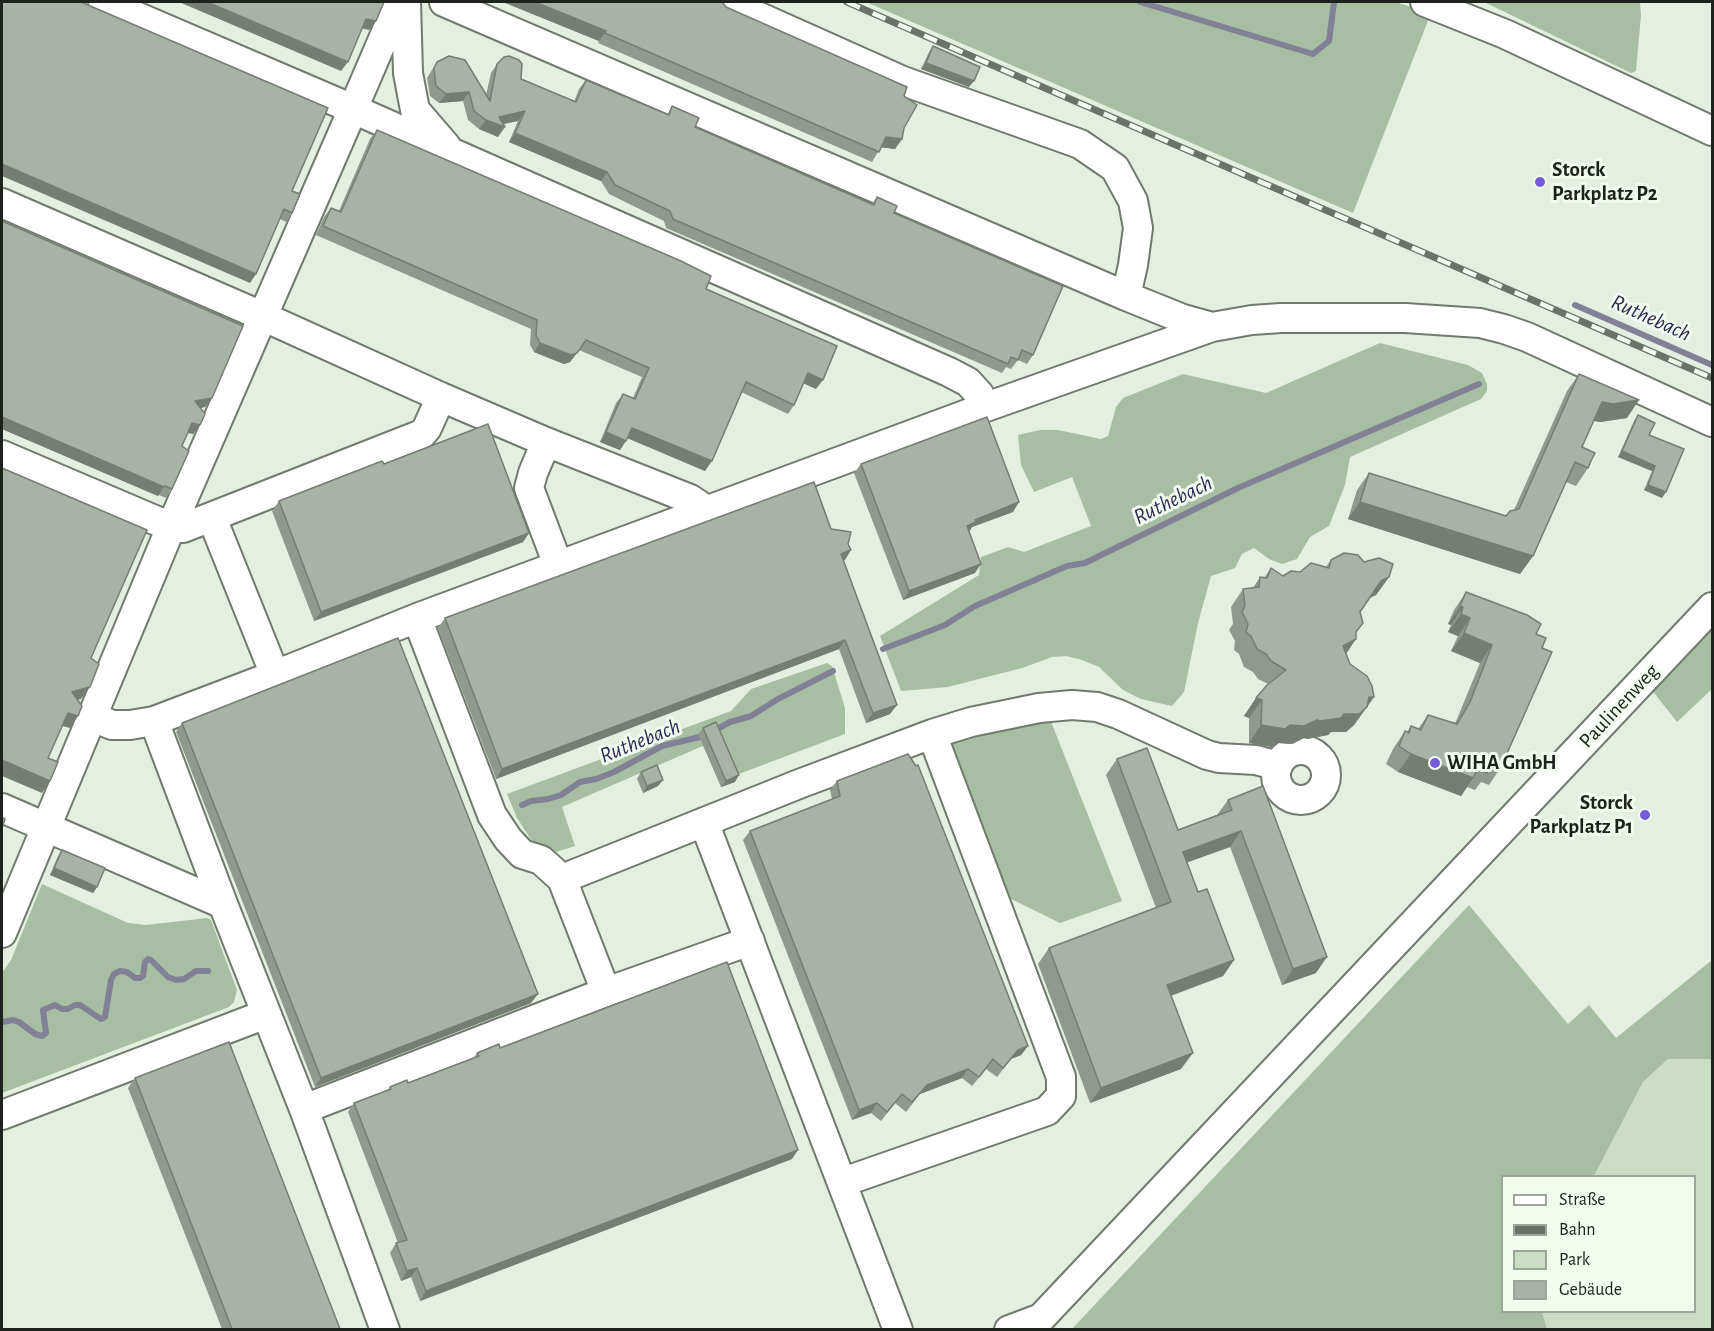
<!DOCTYPE html>
<meta charset="utf-8">
<style>
body{margin:0}
#map{position:relative;width:1714px;height:1331px;overflow:hidden;background:#e4eee1;font-family:"Alegreya Sans",sans-serif}
canvas{display:block}
.frame{position:absolute;inset:0;border:3px solid #1e221d;pointer-events:none}
.legend{position:absolute;left:1501px;top:1175px;width:195px;height:138px;box-sizing:border-box;background:#f1fcef;border:2px solid #9da59b;margin:0;padding:8px 10px;list-style:none;font-size:18px;color:#1e221d}
.legend li{display:flex;align-items:center;gap:12px;height:30px}
.legend b{width:30px;border:2px solid #9da59b}
</style>
<div id="map">
<canvas width="1714" height="1331"></canvas>
<div class="frame"></div>
<ul class="legend">
<li><b style="height:8px;background:#fff"></b>Straße</li>
<li><b style="height:8px;background:#6b726a"></b>Bahn</li>
<li><b style="height:16px;background:#cadec4"></b>Park</li>
<li><b style="height:16px;background:#a9b2a6"></b>Gebäude</li>
</ul>
</div>
<script>
const context = document.querySelector('canvas').getContext('2d');
context.lineJoin = 'round';
function fillPath(path, color) {
  context.fillStyle = color;
  context.fill(path, 'evenodd');
}
function shape(rows) {
  const path = new Path2D();
  for (const r of rows) {
    if (r.length === 3) {
      path.moveTo(r[0] + r[2], r[1]);
      path.arc(r[0], r[1], r[2], 0, 2 * Math.PI);
      continue;
    }
    path.moveTo(r[0], r[1]);
    for (let i = 2; i < r.length; i += 2) path.lineTo(r[i], r[i + 1]);
  }
  return path;
}
function stroke(path, color, width, dash) {
  context.strokeStyle = color;
  context.lineWidth = width;
  context.lineCap = dash ? 'butt' : 'round';
  context.setLineDash(dash || []);
  context.stroke(path);
}
function label(font, color, halo, rows, align = 'center') {
  context.font = font + ' "Alegreya Sans",sans-serif';
  context.lineWidth = 6;
  context.setLineDash([]);
  context.textBaseline = 'middle';
  context.strokeStyle = halo;
  context.fillStyle = color;
  for (const [text, x, y, turn = 0] of rows) {
    context.save();
    context.translate(x, y);
    context.rotate((+turn || 0) * Math.PI / 180);
    context.textAlign = isNaN(turn) ? turn : align;
    if (halo) context.strokeText(text, 0, 0);
    context.fillText(text, 0, 0);
    context.restore();
  }
}
fillPath(shape([
 [1668,1059,1712,1059,1712,1329,1547,1329,1542,1312,1694,1312,1694,1176,1594,1176,1643,1082]
]), '#cadec4');
fillPath(shape([
 [866,2,1395,2,1431,13,1353,213],
 [1484,2,1640,2,1641,15,1636,71,1631,73],
 [1380,343,1468,365,1482,373,1487,384,1487,391,1481,399,1350,457,1345,485,1329,526,1310,537,1297,559,1282,564,1269,559,1254,548,1242,554,1235,568,1211,576,1198,623,1184,692,1172,706,1141,699,1123,690,1099,667,1082,660,1066,656,1052,657,1022,668,948,687,901,691,880,636,979,575,981,557,1008,547,1024,552,1091,526,1072,477,1034,492,1021,465,1018,435,1040,430,1058,430,1101,439,1108,436,1116,407,1123,398,1183,374,1266,393],
 [1712,625,1712,689,1677,722,1651,689],
 [827,663,832,666,845,708,845,734,736,775,719,739,562,807,575,846,556,852,532,841,517,818,507,794,731,711,751,689],
 [1050,719,1122,901,1060,923,1001,894,949,745,992,730],
 [42,884,128,923,146,925,207,918,211,920,237,990,234,1002,229,1007,2,1093,2,973,11,960],
 [1469,905,1568,1024,1589,1005,1616,1038,1712,960,1712,1059,1668,1059,1643,1082,1594,1176,1502,1176,1502,1312,1542,1312,1547,1329,1072,1329]
]), '#a8bea2');
stroke(shape([
 [1140,2,1313,54,1329,41,1334,2],
 [1575,305,1712,365],
 [883,649,945,625,975,606,1067,566,1085,563,1238,488,1479,384],
 [522,805,531,801,548,799,561,795,580,782,596,779,614,772,662,746,704,736,730,722,751,716,778,699,833,671],
 [2,1022,13,1020,19,1022,35,1034,42,1036,46,1033,43,1010,55,1005,62,1009,68,1009,75,1005,80,1005,101,1019,105,1017,111,980,114,974,120,971,127,972,135,978,140,978,143,976,145,962,148,959,151,960,168,977,176,980,184,979,196,971,208,971]
]), '#818095', 6);
const minor = shape([
 [103,2,353,109,399,2],
 [406,2,408,73,415,110,446,146],
 [444,2,1126,296,1183,319,1212,327,1252,320,1281,318,1405,318,1480,323,1504,329,1527,337,1712,422],
 [726,2,903,81,1080,144,1115,168,1133,201,1138,228,1133,265,1126,296],
 [1425,2,1505,34,1712,131],
 [2,203,262,316,441,397,427,428,422,434,183,528,171,527,2,455],
 [1212,327,986,407,417,618,492,815,508,839,522,854,541,860,562,879,799,784,932,734,971,722,1039,708,1072,705,1097,707,1118,714,1207,755,1219,758,1256,760,1278,766],
 [441,397,546,442,690,499,699,505,705,513],
 [546,442,533,473,529,488,558,565],
 [212,518,275,675,417,618],
 [93,717,112,725,130,725,154,721,275,675],
 [154,721,223,904,304,1109,385,1330],
 [1301,775,25],
 [2,808,223,904],
 [704,822,898,1330],
 [562,879,606,992],
 [2,933,171,527,353,109,949,372,968,382,979,394,986,407],
 [304,1109,606,992,750,941],
 [2,1115,266,1014],
 [843,1182,1047,1111,1061,1096,1061,1077,932,734],
 [1009,1330,1041,1318,1712,607]
]);
stroke(minor, '#717a6e', 32);
stroke(minor, '#fff', 28);
const rail = shape([
 [847,2,1712,378]
]);
stroke(rail, '#6b726a', 7);
stroke(rail, '#f1fcef', 4.5, [14]);
fillPath(shape([
 [503,2,726,7,904,96,904,128,902,139,895,149,881,147,872,162,598,43,599,41],
 [933,46,969,87,921,69,929,52],
 [437,62,486,95,491,73,497,64,521,79,574,102,579,89,586,80,667,115,672,106,695,127,872,204,877,197,1033,355,1027,364,1018,360,1011,369,1006,367,1002,373,666,228,664,221,609,194,601,181,509,142,518,121,503,124,498,137,479,129,468,120,463,101,439,103,430,96,427,78],
 [377,130,706,289,816,389,803,383,794,405,788,414,741,392,705,471,627,438,620,450,600,442,616,403,623,394,633,398,642,377,579,350,570,362,564,364,534,352,530,345,531,329,316,235,324,217,331,208,339,211,370,139],
 [292,191,292,213,286,222,280,219,250,283],
 [2,221,212,398,205,407,201,408,200,425,193,434,188,433,182,446,172,489,166,498,159,495,158,496,2,429],
 [1579,374,1627,418,1600,422,1594,421,1582,447,1588,468,1576,486,1566,482,1533,556,1520,574,1348,519,1357,490,1369,473,1506,516,1514,510,1567,391],
 [1638,415,1649,435,1662,498,1644,490,1652,471,1618,457,1634,421],
 [384,464,529,533,523,542,314,621,272,511,279,501],
 [861,464,1013,512,972,527,969,532,975,573,903,600,854,473],
 [831,529,845,560,843,560,890,714,866,723,839,649,496,779,438,628,445,618],
 [1331,560,1364,562,1389,577,1376,595,1369,598,1360,612,1356,633,1346,653,1350,664,1374,697,1354,725,1346,732,1331,732,1328,735,1307,739,1304,738,1292,744,1278,743,1272,747,1249,743,1249,718,1244,716,1256,698,1268,684,1258,679,1253,672,1244,667,1239,654,1234,650,1235,641,1229,630,1233,624,1231,607,1243,589,1253,588,1260,577,1264,578,1271,568,1283,576,1300,572,1326,567],
 [1466,592,1536,634,1542,648,1501,767,1489,785,1481,782,1475,790,1467,787,1461,796,1398,772,1386,764,1393,749,1405,731,1407,732,1411,726,1418,729,1428,715,1455,723,1457,719,1480,663,1451,651,1458,636,1448,632,1451,625,1448,624,1454,610],
 [182,723,531,1003,315,1087,176,732],
 [703,728,735,782,721,787,698,734],
 [1117,759,1178,830,1217,815,1228,800,1316,973,1282,985,1230,847,1187,862,1198,892,1234,960,1223,976,1171,996,1181,1069,1090,1103,1038,964,1049,948,1156,908,1106,775],
 [641,772,658,786,643,793,637,779],
 [837,781,1028,1046,1021,1055,1011,1059,997,1077,986,1069,972,1086,962,1078,920,1094,906,1112,895,1103,881,1121,871,1113,852,1120,743,840,750,831,832,799,830,790],
 [62,850,97,887,93,893,50,875,58,856],
 [500,1048,792,1159,420,1301,411,1277,401,1281,390,1253,396,1243,398,1243,348,1112,354,1103,387,1091,390,1087,408,1083,474,1058,477,1053],
 [135,1078,340,1329,222,1329,128,1088]
]), '#91998f');
fillPath(shape([
 [179,2,207,2,348,62,341,71],
 [503,2,535,2,606,31,599,41],
 [366,19,376,21,369,30,360,28],
 [926,63,974,81,969,87,921,69],
 [469,92,463,101,439,103,446,94],
 [525,111,518,121,498,125,505,127,498,137,479,129,486,120],
 [515,133,607,172,601,181,509,142],
 [886,137,902,139,895,149,879,147],
 [2,164,256,274,250,283,2,176],
 [540,343,577,353,570,362,564,364,534,352],
 [808,373,823,380,816,389,801,382],
 [212,398,205,407,189,410,195,401],
 [1639,400,1627,418,1600,422,1590,420,1602,402],
 [2,417,164,487,158,496,2,429],
 [192,423,200,425,193,434,186,432],
 [632,428,712,461,705,471,625,437],
 [606,432,626,441,620,450,600,442],
 [1622,451,1655,466,1652,471,1618,457],
 [1648,485,1666,492,1662,498,1644,490],
 [1019,502,1013,512,972,527,969,532,967,526,975,520],
 [1360,502,1533,556,1520,574,1348,519],
 [529,533,523,542,314,621,321,612],
 [851,550,845,560,834,563,841,554],
 [981,564,975,573,903,600,909,591],
 [1389,577,1376,595,1368,599,1381,581],
 [1460,606,1463,607,1451,625,1448,624],
 [1461,614,1470,618,1458,636,1448,632],
 [1464,633,1492,645,1480,663,1451,651],
 [1356,639,1344,657,1343,646],
 [845,640,839,649,496,779,502,769],
 [90,687,81,699,63,705,72,692],
 [1369,697,1374,697,1354,725,1346,732,1331,732,1328,735,1307,739,1304,738,1292,744,1278,743,1272,747,1249,743,1261,725,1290,725,1317,720],
 [1256,698,1262,700,1249,718,1244,716],
 [897,705,890,714,866,723,873,713],
 [68,713,78,716,70,728,59,725],
 [1411,754,1473,778,1461,796,1398,772],
 [2,760,50,781,42,793,2,776],
 [739,775,735,782,721,787,726,781],
 [663,780,658,786,643,793,647,786],
 [1241,831,1230,847,1172,868,1183,852],
 [54,868,97,887,93,893,50,875],
 [1327,957,1316,973,1282,985,1293,969],
 [1234,960,1223,976,1156,1001,1167,985],
 [538,994,531,1003,315,1087,321,1078],
 [1028,1046,1021,1055,1011,1059,997,1077,1018,1050],
 [1193,1053,1181,1069,1090,1103,1101,1088],
 [968,1069,962,1078,920,1094,906,1112,927,1085],
 [877,1103,871,1113,852,1120,859,1110],
 [798,1150,792,1159,420,1301,426,1291],
 [417,1268,411,1277,401,1281,407,1271]
]), '#767d74');
const building = shape([
 [2,2,81,2,328,108,292,191,300,194,292,213,284,209,256,274,2,164,2,2],
 [207,2,384,2,376,21,366,19,348,62,207,2],
 [535,2,722,2,726,7,907,87,904,96,917,105,904,128,902,139,886,137,879,152,605,33,606,31,535,2],
 [933,46,980,67,974,81,926,63,933,46],
 [449,56,465,60,490,101,497,64,504,57,509,56,519,60,522,64,521,79,576,102,586,80,669,115,672,106,699,118,695,127,874,205,877,197,897,206,894,213,1063,286,1033,355,1022,350,1018,360,1011,357,1008,364,673,219,670,211,615,185,607,172,515,133,525,111,499,117,505,127,486,120,474,111,469,92,446,94,436,86,434,68,437,62,449,56],
 [377,130,681,261,711,276,706,289,837,346,823,380,808,373,794,405,746,382,712,461,632,428,626,441,606,432,623,394,635,399,649,368,586,340,577,353,571,355,540,343,536,335,537,320,323,226,331,208,341,212,377,130],
 [2,221,243,326,212,398,195,401,205,414,200,425,192,423,182,446,189,451,172,489,165,486,164,487,2,417,2,221],
 [1579,374,1639,400,1613,404,1602,402,1582,447,1595,453,1591,461,1588,468,1575,462,1533,556,1360,502,1369,473,1506,516,1510,511,1519,509,1579,374],
 [1638,415,1655,423,1649,435,1684,449,1666,492,1648,485,1655,466,1622,451,1638,415],
 [987,417,1019,502,975,520,976,522,967,526,981,564,909,591,861,464,987,417],
 [488,424,529,533,321,612,279,501,382,461,384,464,488,424],
 [2,468,147,530,91,658,99,664,90,687,72,692,82,706,78,716,68,713,48,758,58,762,50,781,2,760,2,468],
 [814,482,831,529,851,532,848,544,851,550,841,554,897,705,873,713,845,640,502,769,445,618,814,482],
 [1344,553,1358,555,1364,562,1379,558,1393,564,1389,577,1381,581,1360,612,1363,623,1356,632,1356,639,1343,646,1350,664,1367,676,1372,686,1374,697,1369,697,1367,707,1359,714,1344,714,1341,718,1320,721,1317,720,1304,726,1290,725,1285,729,1261,725,1262,700,1256,698,1267,685,1286,670,1271,661,1266,654,1257,649,1251,636,1246,632,1248,624,1242,612,1245,606,1243,589,1259,587,1260,577,1267,578,1271,568,1283,576,1291,571,1300,572,1311,563,1329,568,1331,560,1344,553],
 [1466,592,1527,615,1541,624,1536,634,1546,638,1542,648,1552,652,1501,767,1492,763,1487,773,1478,768,1473,778,1411,754,1399,746,1405,731,1409,733,1411,726,1421,730,1428,715,1457,724,1470,702,1492,645,1464,633,1470,618,1461,614,1463,607,1460,606,1466,592],
 [398,638,538,994,321,1078,182,723,398,638],
 [716,722,739,775,726,781,703,728,716,722],
 [1147,748,1178,830,1232,810,1228,800,1263,786,1327,957,1293,969,1241,831,1183,852,1198,892,1207,889,1234,960,1167,985,1193,1053,1101,1088,1049,948,1171,902,1117,759,1147,748],
 [908,754,916,766,918,765,1028,1046,1018,1050,1003,1068,993,1059,979,1077,968,1069,927,1085,912,1102,902,1094,887,1112,877,1103,859,1110,750,831,840,796,837,781,908,754],
 [657,765,663,780,647,786,641,772,657,765],
 [2,817,5,819,2,828,2,817],
 [62,850,105,868,97,887,54,868,62,850],
 [727,962,798,1150,426,1291,417,1268,407,1271,396,1243,407,1240,354,1103,391,1089,390,1087,407,1080,408,1083,479,1056,477,1053,499,1044,500,1048,727,962],
 [229,1042,340,1329,232,1329,135,1078,229,1042]
]);
fillPath(building, '#a9b2a6');
stroke(building, '#767d74', 1.5);
for (const [x, y, r, color] of [
 [1540,182,6,"#755cd6"],
 [1435,763,6,"#755cd6"],
 [1645,815,6,"#755cd6"]
]) {
  const dot = new Path2D();
  dot.arc(x, y, r, 0, 2 * Math.PI);
  context.fillStyle = color;
  context.fill(dot);
  stroke(dot, '#f1fcef', 2);
}
label('bold 21px', '#1e221d', '#f1fcef', [
 ["Storck",1552,170],
 ["Parkplatz P2",1552,194],
 ["WIHA GmbH",1447,763],
 ["Storck",1633,803,"right"],
 ["Parkplatz P1",1633,827,"right"]
], 'left');
label('21px', '#1e221d', '#f1fcef', [
 ["Paulinenweg",1619,706,-47]
]);
label('italic 22px', '#2f2753', '#f1fcef', [
 ["Ruthebach",1651,318,24],
 ["Ruthebach",1173,500,-26],
 ["Ruthebach",640,741,-22]
]);
</script>
